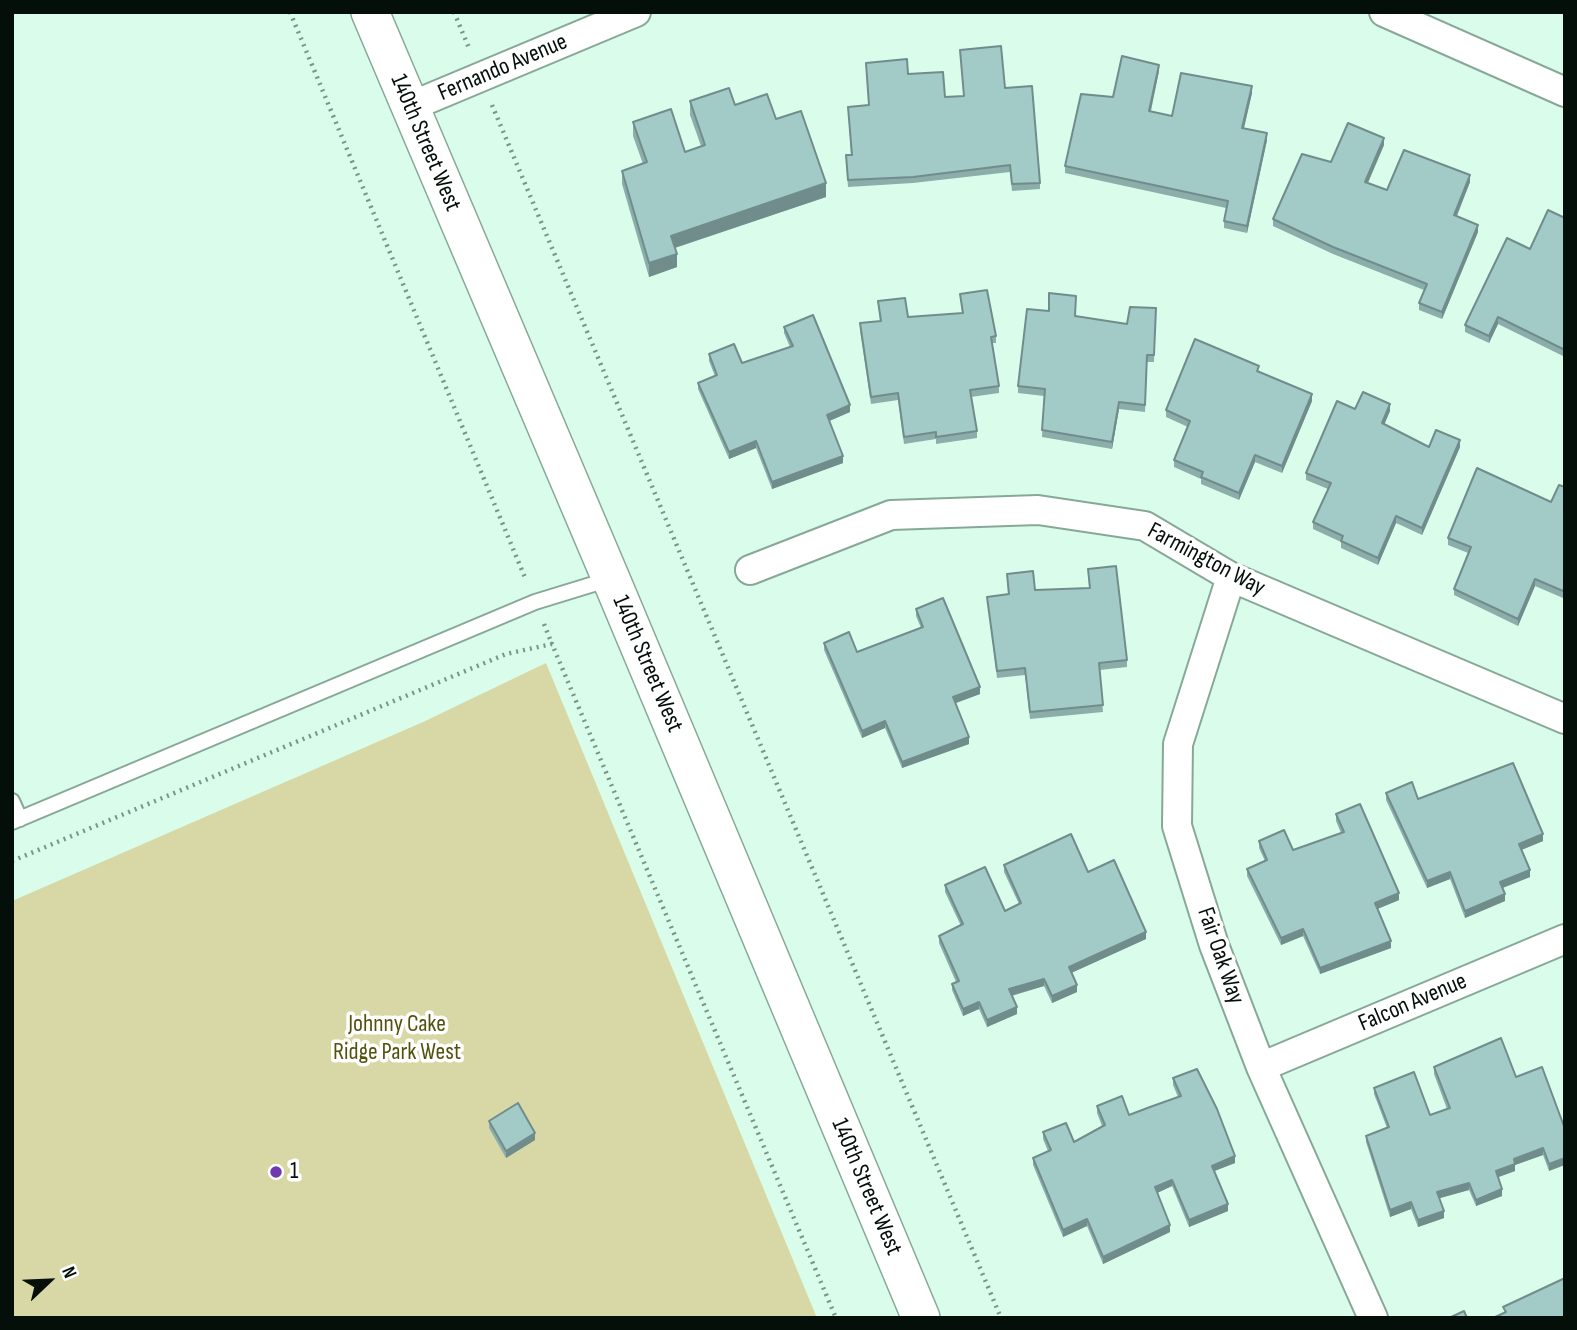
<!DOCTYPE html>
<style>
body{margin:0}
#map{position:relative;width:1577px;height:1330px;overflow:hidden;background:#dafdeb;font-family:"Sofia Sans Condensed",sans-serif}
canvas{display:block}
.frame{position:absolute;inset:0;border:14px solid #040f09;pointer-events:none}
.north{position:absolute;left:14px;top:1246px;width:70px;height:70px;-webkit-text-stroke:5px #fff;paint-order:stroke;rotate:67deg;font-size:19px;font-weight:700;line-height:28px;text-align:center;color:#040f09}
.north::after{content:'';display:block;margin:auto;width:24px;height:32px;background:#040f09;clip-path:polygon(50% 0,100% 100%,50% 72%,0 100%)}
</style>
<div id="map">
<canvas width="1577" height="1330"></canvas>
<div class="frame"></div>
<div class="north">N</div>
</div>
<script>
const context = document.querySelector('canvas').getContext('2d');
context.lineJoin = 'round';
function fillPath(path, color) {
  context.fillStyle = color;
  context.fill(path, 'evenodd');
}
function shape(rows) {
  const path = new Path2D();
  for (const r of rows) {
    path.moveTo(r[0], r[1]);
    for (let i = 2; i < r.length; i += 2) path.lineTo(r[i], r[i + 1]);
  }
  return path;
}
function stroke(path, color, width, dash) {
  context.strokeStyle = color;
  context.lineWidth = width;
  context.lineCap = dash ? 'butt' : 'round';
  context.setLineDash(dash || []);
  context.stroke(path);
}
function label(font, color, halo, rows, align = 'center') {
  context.font = font + ' "Sofia Sans Condensed",sans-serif';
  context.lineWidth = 7;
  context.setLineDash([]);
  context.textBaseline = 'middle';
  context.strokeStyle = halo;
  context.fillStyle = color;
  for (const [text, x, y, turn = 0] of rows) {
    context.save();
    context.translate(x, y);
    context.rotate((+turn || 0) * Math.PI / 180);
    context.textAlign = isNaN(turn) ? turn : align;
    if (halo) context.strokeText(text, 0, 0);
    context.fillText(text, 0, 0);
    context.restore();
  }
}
fillPath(shape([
 [546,663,817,1318,12,1318,12,901,423,722]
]), '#d7d8a5');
const service = shape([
 [12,801,20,819],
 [12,822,535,602,610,579]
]);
const minor = shape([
 [1384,12,1565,92],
 [409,107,636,12],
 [750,570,891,515,1038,510,1145,526,1231,577,1565,719],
 [1231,577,1178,744,1177,826,1214,945,1261,1067,1373,1318],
 [1261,1067,1565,939]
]);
const tertiary = shape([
 [370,12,611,579,921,1318]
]);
stroke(service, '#87a898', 18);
stroke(minor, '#87a898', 32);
stroke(tertiary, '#87a898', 40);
stroke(shape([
 [290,12,526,580],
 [454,12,469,48],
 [492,105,1001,1318],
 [544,624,552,644],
 [12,861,506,654,552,644,836,1318]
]), '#7b9487', 4.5, [2, 5]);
stroke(service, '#fff', 14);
stroke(minor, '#fff', 28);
stroke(tertiary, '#fff', 37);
fillPath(shape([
 [960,50,1005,88,1040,183,1040,189,1012,191,1010,172,913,183,848,187,846,162,851,155,848,107,868,105,908,74,945,97,964,96],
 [1159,71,1151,111,1172,116,1252,93,1244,129,1267,140,1247,233,1224,228,1224,221,1226,208,1065,173,1065,166,1113,97],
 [690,101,735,105,776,119,826,197,675,248,677,267,649,277,622,184,622,171,643,164,633,136,633,122,685,152,701,146,690,115],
 [1384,145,1368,183,1387,190,1470,182,1457,216,1478,232,1442,319,1419,310,1419,303,1424,290,1333,254,1273,226,1273,219,1331,162],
 [1565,218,1565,357,1498,324,1489,343,1465,332,1465,325,1530,249],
 [960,294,996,336,996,343,992,343,999,386,999,393,971,397,977,431,977,438,936,444,936,439,904,444,898,400,871,404,860,330,860,323,880,321,878,301,908,317,962,313],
 [1156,308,1154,362,1147,362,1145,412,1119,409,1112,449,1042,437,1044,396,1018,393,1018,386,1049,311,1127,324],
 [784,327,850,412,829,421,843,463,772,489,756,448,729,459,698,389,698,383,715,376,709,361,709,354,742,363,790,347,784,333],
 [1259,372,1312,401,1282,473,1255,462,1239,500,1201,484,1201,479,1174,467,1174,460,1188,427,1166,417,1166,410],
 [1355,409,1390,411,1384,424,1429,447,1460,447,1422,535,1396,523,1378,565,1341,548,1341,542,1313,529,1313,522,1328,489,1306,480,1306,473],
 [1565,487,1563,598,1535,586,1518,626,1454,595,1454,589,1468,553,1448,545,1448,538,1551,502],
 [1088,569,1127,660,1127,667,1100,670,1103,712,1030,719,1025,675,997,678,987,597,1008,594,1007,574,1035,590,1089,588],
 [916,609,980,694,956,703,969,744,902,768,885,728,862,738,824,650,824,643,857,652,921,628,916,616],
 [1386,793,1418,799,1543,841,1521,850,1530,877,1502,888,1505,901,1465,918,1450,879,1427,888,1386,800],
 [1336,814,1399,900,1377,909,1391,948,1320,974,1303,936,1281,945,1247,876,1247,869,1265,861,1259,848,1259,841,1293,850,1341,833,1336,821],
 [1004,865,1088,872,1146,939,1071,973,1077,992,1052,1003,1044,986,1012,996,1017,1014,987,1027,979,1009,963,1016,952,990,952,984,956,982,939,943,939,936,961,926,945,892,945,885,1005,911,1019,904,1004,872],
 [1434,1067,1516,1077,1565,1129,1549,1171,1543,1155,1515,1165,1515,1171,1498,1177,1502,1196,1476,1206,1469,1190,1439,1198,1444,1218,1418,1227,1411,1209,1390,1217,1366,1142,1366,1136,1387,1128,1374,1094,1374,1088,1430,1115,1447,1109,1434,1074],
 [1173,1078,1235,1163,1214,1171,1228,1211,1189,1227,1172,1186,1157,1193,1170,1232,1103,1264,1087,1226,1063,1237,1033,1165,1033,1158,1048,1151,1043,1139,1043,1132,1074,1142,1102,1126,1097,1113,1097,1106,1129,1115,1178,1097,1173,1085],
 [489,1121,535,1140,506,1158,489,1128]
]), '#8baeab');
fillPath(shape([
 [1159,65,1159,71,1149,118,1149,111],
 [1252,86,1252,93,1242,135,1242,128],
 [1267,133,1267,140,1247,233,1247,226],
 [1384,138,1384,145,1365,189,1365,182],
 [1470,175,1470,182,1454,222,1454,215],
 [826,183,826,197,671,249,671,236],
 [1478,225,1478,232,1442,319,1442,312],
 [677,254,677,267,649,277,649,263],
 [1498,317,1498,324,1489,343,1489,336],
 [1312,394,1312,401,1282,473,1282,466],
 [1119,402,1119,409,1112,449,1112,442],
 [1390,404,1390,411,1382,430,1382,423],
 [850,405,850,412,827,422,827,415],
 [1460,440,1460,447,1422,535,1422,528],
 [756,441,756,448,729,459,729,452],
 [1255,455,1255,462,1239,500,1239,493],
 [843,456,843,463,772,489,772,482],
 [1396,516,1396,523,1378,565,1378,558],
 [1535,579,1535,586,1518,626,1518,619],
 [980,687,980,694,953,704,953,697],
 [885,721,885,728,862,738,862,731],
 [969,737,969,744,902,768,902,762],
 [1543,834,1543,841,1519,851,1519,844],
 [1530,870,1530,877,1500,889,1500,882],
 [1450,872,1450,879,1427,888,1427,881],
 [1399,893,1399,900,1375,910,1375,903],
 [1505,894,1505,901,1465,918,1465,911],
 [1303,929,1303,936,1281,945,1281,938],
 [1146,932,1146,939,1069,974,1069,967],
 [1391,941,1391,948,1320,974,1320,968],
 [1044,979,1044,986,1009,996,1009,989],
 [1077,985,1077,992,1052,1003,1052,996],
 [979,1002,979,1009,963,1016,963,1009],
 [1017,1007,1017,1014,987,1027,987,1020],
 [535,1133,535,1140,506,1158,506,1151],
 [1543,1148,1543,1155,1515,1165,1515,1171,1496,1178,1496,1171,1514,1159],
 [1235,1156,1235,1163,1212,1172,1212,1166],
 [1565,1158,1565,1165,1549,1171,1549,1164],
 [1172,1180,1172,1186,1155,1194,1155,1187],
 [1469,1183,1469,1190,1437,1199,1437,1192],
 [1502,1189,1502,1196,1476,1206,1476,1200],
 [1411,1202,1411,1209,1390,1217,1390,1210],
 [1228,1204,1228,1211,1189,1227,1189,1220],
 [1444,1211,1444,1218,1418,1227,1418,1220],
 [1087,1219,1087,1226,1063,1237,1063,1230],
 [1170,1225,1170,1232,1103,1264,1103,1257]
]), '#718d8b');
const building = shape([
 [1001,46,1005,88,1032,86,1040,183,1012,184,1010,165,913,177,848,180,846,155,852,155,848,107,869,105,866,63,907,59,908,74,943,72,945,97,964,96,960,50,1001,46],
 [1122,56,1159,65,1149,111,1172,116,1181,73,1252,86,1242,128,1267,133,1247,226,1224,221,1228,201,1065,166,1081,94,1113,97,1122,56],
 [729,88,735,105,767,94,776,119,801,111,826,183,671,236,677,254,649,263,622,171,647,162,633,122,671,109,685,152,705,145,690,101,729,88],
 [1348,123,1384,138,1365,182,1387,190,1404,150,1470,175,1454,215,1478,225,1442,312,1419,303,1427,284,1333,247,1273,219,1302,154,1331,162,1348,123],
 [1548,210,1565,218,1565,350,1498,317,1489,336,1465,325,1507,238,1530,249,1548,210],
 [987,290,996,336,991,337,999,386,970,390,977,431,936,437,936,432,904,437,898,393,871,397,860,323,881,321,878,301,905,298,908,317,963,313,960,294,987,290],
 [1049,293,1076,296,1075,316,1127,324,1130,307,1156,308,1154,355,1147,355,1145,405,1119,402,1112,442,1042,430,1045,389,1018,386,1027,309,1049,311,1049,293],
 [813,315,850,405,827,415,843,456,772,482,756,441,729,452,698,383,717,375,709,354,734,344,742,363,793,346,784,327,813,315],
 [1195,339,1259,366,1257,371,1312,394,1282,466,1255,455,1239,493,1201,477,1203,472,1174,460,1190,421,1166,410,1195,339],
 [1363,392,1390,404,1382,423,1429,447,1436,430,1460,440,1422,528,1396,516,1378,558,1341,541,1343,536,1313,522,1331,483,1306,473,1337,401,1355,409,1363,392],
 [1477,468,1551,502,1559,485,1565,487,1565,586,1563,591,1535,579,1518,619,1454,589,1471,547,1448,538,1477,468],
 [1116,566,1127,660,1099,663,1103,705,1030,712,1025,668,997,671,987,597,1009,594,1007,574,1033,571,1035,590,1090,588,1088,569,1116,566],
 [943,598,980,687,953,697,969,737,902,762,885,721,862,731,824,643,849,632,857,652,923,627,916,609,943,598],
 [1513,763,1543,834,1519,844,1530,870,1500,882,1505,894,1465,911,1450,872,1427,881,1386,793,1412,782,1418,799,1513,763],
 [1360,804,1399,893,1375,903,1391,941,1320,968,1303,929,1281,938,1247,869,1267,860,1259,841,1284,830,1293,850,1344,832,1336,814,1360,804],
 [1071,834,1088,872,1114,860,1146,932,1069,967,1077,985,1052,996,1044,979,1009,989,1017,1007,987,1020,979,1002,963,1009,952,984,959,981,939,936,963,924,945,885,985,867,1005,911,1021,903,1004,865,1071,834],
 [1501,1038,1516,1077,1542,1067,1565,1129,1565,1158,1549,1164,1543,1148,1514,1159,1515,1164,1496,1171,1502,1189,1476,1200,1469,1183,1437,1192,1444,1211,1418,1220,1411,1202,1390,1210,1366,1136,1389,1127,1374,1088,1414,1072,1430,1115,1450,1108,1434,1067,1501,1038],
 [1197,1069,1217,1109,1235,1156,1212,1166,1228,1204,1189,1220,1172,1180,1155,1187,1170,1225,1103,1257,1087,1219,1063,1230,1033,1158,1051,1150,1043,1132,1066,1123,1074,1142,1105,1125,1097,1106,1122,1096,1129,1115,1150,1107,1181,1096,1173,1078,1197,1069],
 [518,1103,535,1133,506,1151,489,1121,518,1103],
 [1565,1278,1565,1318,1493,1318,1506,1312,1503,1307,1565,1278],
 [1464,1311,1467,1318,1449,1318,1464,1311]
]);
fillPath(building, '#a2cac7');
stroke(building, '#718d8b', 2);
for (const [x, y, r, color] of [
 [276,1172,7,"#7139af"]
]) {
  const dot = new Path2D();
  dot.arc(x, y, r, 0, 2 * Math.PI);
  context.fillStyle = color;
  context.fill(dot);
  stroke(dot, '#fff', 2.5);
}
label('24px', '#040f09', '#fff', [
 ["Fernando Avenue",503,68,-23],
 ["140th Street West",425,143,67],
 ["Farmington Way",1206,560,28],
 ["140th Street West",647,664,67],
 ["Fair Oak Way",1220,956,71],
 ["Falcon Avenue",1413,1003,-23],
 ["140th Street West",866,1187,67]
]);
label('24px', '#53520d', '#fff', [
 ["Johnny Cake",397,1025],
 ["Ridge Park West",397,1053]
]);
label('24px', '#040f09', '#fff', [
 ["1",290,1172]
], 'left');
</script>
